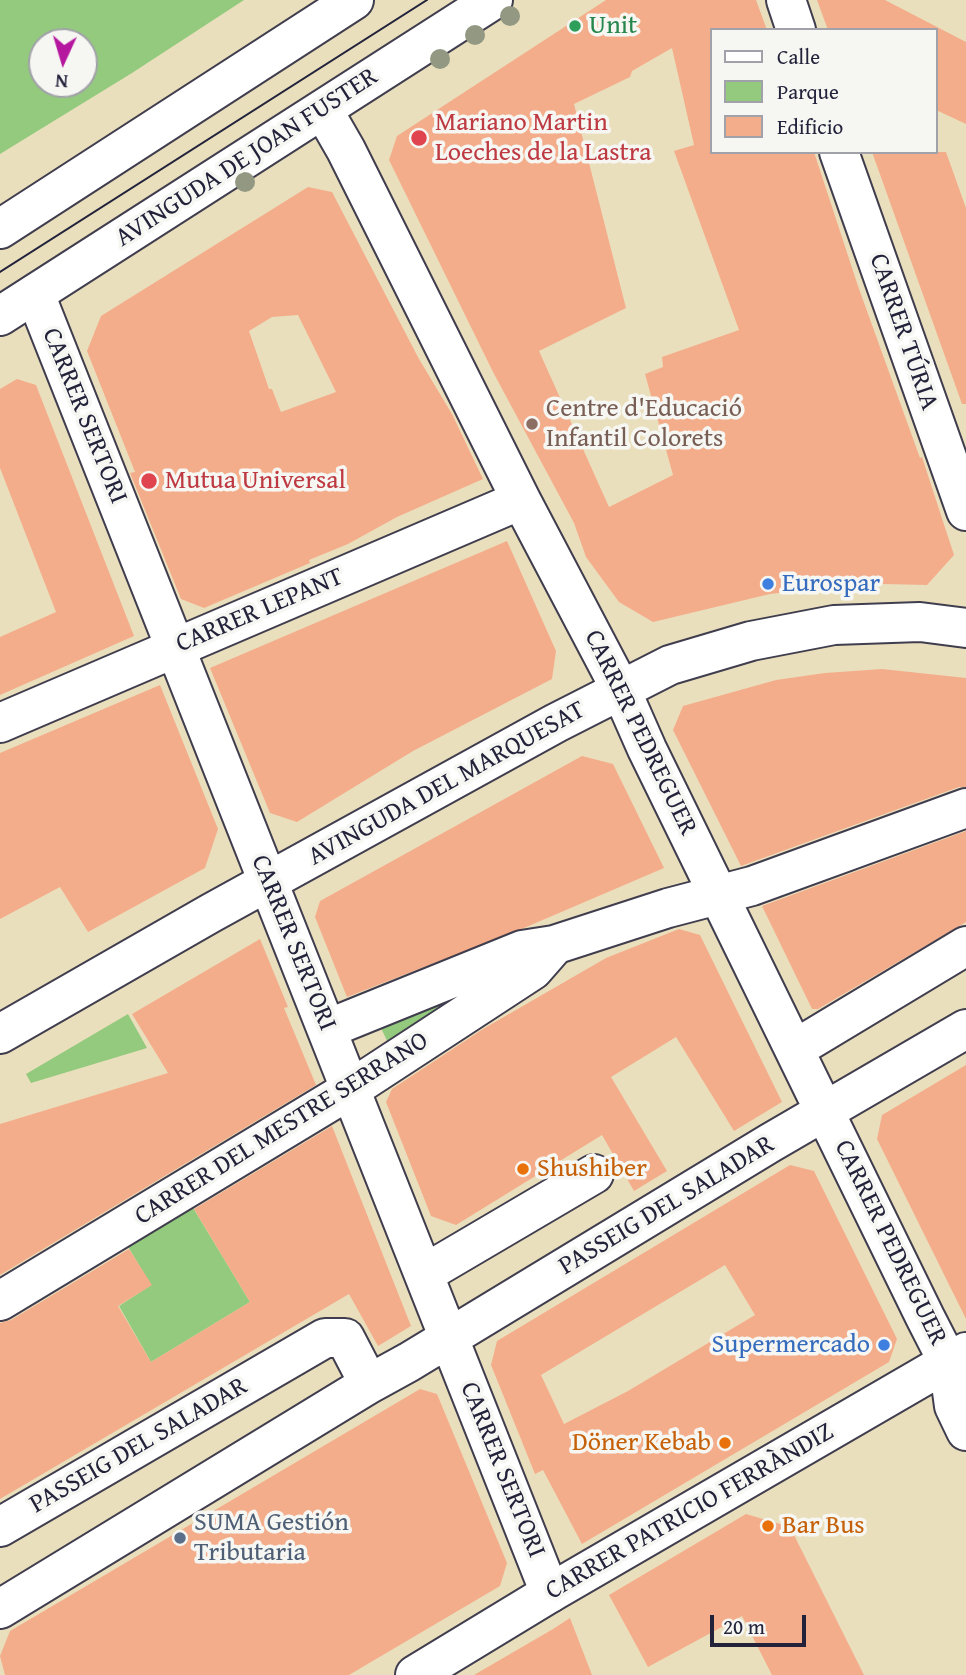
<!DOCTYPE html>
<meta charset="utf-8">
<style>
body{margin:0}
#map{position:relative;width:966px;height:1675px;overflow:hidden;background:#eadfbd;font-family:"Gentium Book Plus",serif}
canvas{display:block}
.legend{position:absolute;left:710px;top:28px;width:228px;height:126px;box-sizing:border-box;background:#f6f6f2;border:2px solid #a1a1a9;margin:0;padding:9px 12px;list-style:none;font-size:21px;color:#22223b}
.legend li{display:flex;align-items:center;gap:14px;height:35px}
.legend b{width:35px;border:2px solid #a1a1a9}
.north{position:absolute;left:28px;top:28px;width:70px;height:70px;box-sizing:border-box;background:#f6f6f2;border:2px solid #a1a1a9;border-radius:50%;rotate:184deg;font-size:19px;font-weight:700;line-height:28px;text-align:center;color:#22223b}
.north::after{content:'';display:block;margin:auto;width:24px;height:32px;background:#b5179e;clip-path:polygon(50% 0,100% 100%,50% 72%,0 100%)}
.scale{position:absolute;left:710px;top:1615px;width:96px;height:32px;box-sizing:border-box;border:4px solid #22223b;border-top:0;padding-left:9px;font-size:21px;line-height:24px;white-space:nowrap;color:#22223b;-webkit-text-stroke:5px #f6f6f2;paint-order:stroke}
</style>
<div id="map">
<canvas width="966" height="1675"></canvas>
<ul class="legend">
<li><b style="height:9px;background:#fff"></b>Calle</li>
<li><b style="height:19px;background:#93ca7d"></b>Parque</li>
<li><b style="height:19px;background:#f4ad8b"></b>Edificio</li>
</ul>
<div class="north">N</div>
<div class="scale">20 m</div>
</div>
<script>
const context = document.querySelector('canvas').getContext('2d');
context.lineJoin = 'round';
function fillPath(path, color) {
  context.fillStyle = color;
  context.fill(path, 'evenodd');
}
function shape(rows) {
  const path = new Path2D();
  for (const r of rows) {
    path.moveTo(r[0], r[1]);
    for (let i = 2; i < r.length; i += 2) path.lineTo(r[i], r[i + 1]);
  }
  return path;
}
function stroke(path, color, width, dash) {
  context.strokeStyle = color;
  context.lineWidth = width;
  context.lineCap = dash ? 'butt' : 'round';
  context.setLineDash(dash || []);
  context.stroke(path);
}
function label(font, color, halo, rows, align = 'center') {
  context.font = font + ' "Gentium Book Plus",serif';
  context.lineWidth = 7;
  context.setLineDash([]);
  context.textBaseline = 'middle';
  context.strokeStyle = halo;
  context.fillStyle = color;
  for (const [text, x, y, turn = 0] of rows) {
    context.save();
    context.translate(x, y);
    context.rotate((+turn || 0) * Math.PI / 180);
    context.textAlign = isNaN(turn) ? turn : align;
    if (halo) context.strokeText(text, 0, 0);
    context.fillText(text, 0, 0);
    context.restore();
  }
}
fillPath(shape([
 [0,0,244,0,132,73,0,154],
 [84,42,84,84,42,84,42,42],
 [522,963,390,1047,380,1026],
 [128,1014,147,1048,31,1083,26,1074],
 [192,1206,250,1302,151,1362,119,1306,151,1285,127,1245]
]), '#93ca7d');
fillPath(shape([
 [606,0,756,0,767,30,712,30,712,152,814,152,858,286,920,458,922,457,954,555,927,585,882,584,829,587,770,594,653,622,619,602,586,557,574,523,493,372,389,160,397,136],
 [672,48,694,145,674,151,739,330,662,357,663,367,645,374,673,475,609,507,539,351,626,308,574,104,630,77,632,71],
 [817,0,885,0,966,42,966,124,936,110,936,30,828,30],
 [872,152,946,152,966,208,966,404,962,404],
 [308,187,332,192,419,359,452,414,483,479,397,517,348,544,309,560,310,563,204,608,181,599,130,473,135,472,87,351,101,316],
 [298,315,336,392,281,412,272,389,269,389,249,331,272,317],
 [17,379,36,385,134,636,0,695,0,637,56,612,0,468,0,389],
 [507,541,556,651,552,679,413,751,297,822,270,813,210,668],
 [882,669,966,678,966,787,959,787,741,866,673,730,683,706,776,680,825,673],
 [160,685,218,829,205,868,88,932,60,887,0,919,0,753],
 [582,756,613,764,664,868,524,928,347,997,315,917,320,901],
 [966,831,966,922,818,1009,812,1009,762,906],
 [679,929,700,935,782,1102,734,1131,676,1037,611,1077,667,1171,634,1191,602,1135,456,1225,431,1216,386,1102,392,1089,483,1029,606,958],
 [260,939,288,1007,284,1008,316,1085,0,1275,0,1124,168,1073,132,1014],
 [966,1065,966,1319,877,1139,882,1115],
 [332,1126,411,1326,378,1346,349,1294,0,1499,0,1323,11,1320,129,1249,152,1285,118,1306,151,1362,250,1302,194,1209],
 [790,1165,814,1171,897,1339,889,1362,582,1544,543,1470,535,1474,491,1365,497,1341],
 [725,1265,755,1315,628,1391,564,1424,541,1375],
 [420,1389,437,1394,507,1563,500,1586,349,1675,5,1675,0,1656,10,1631],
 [746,1514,790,1527,864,1675,772,1675,742,1616,648,1667,609,1595],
 [570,1618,592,1675,474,1675,553,1629]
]), '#f4ad8b');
const minor = shape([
 [786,0,796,30],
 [323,110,346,150,521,500,621,690,647,749,925,1317,948,1362,966,1352],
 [839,152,966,511],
 [35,294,550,1593],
 [0,723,521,500],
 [327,1029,522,950,554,945,668,908,752,886,966,808],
 [0,1034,211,913,556,723,670,665,751,641,834,625,920,622,966,628],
 [795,1049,966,946],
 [424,1274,594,1174],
 [0,1301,351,1089,533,970,554,946],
 [0,1527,325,1338,345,1338,369,1384],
 [0,1609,369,1384,409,1362,770,1143,966,1029]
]);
const major = shape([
 [0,229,354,0],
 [0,316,493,0],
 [415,1675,550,1593,948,1362,954,1406,966,1431]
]);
stroke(minor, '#403e4e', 42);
stroke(major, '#403e4e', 42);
stroke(minor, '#fff', 38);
stroke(major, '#fff', 38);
stroke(shape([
 [0,272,427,0]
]), '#22223b', 2);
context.fillStyle = '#929882';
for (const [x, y] of [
 [510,16],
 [475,35],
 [440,59],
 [245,182]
]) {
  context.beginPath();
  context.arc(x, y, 10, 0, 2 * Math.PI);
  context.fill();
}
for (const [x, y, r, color] of [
 [575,26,7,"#2e9e5b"],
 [419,138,9,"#e0444e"],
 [532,424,7,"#8d6e63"],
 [149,481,9,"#e0444e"],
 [768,584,7,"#3f7fe0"],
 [523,1169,7,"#e8710a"],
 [884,1345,7,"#3f7fe0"],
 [725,1443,7,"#e8710a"],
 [768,1526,7,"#e8710a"],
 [180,1538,7,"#5c6f8a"]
]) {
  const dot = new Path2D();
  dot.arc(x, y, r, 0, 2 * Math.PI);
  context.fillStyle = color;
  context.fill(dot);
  stroke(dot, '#f6f6f2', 2.5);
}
label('26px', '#27864d', '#f6f6f2', [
 ["Unit",589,26]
], 'left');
label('26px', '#be3a42', '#f6f6f2', [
 ["Mariano Martin",435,123],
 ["Loeches de la Lastra",435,153],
 ["Mutua Universal",165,481]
], 'left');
label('26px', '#22223b', '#f6f6f2', [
 ["AVINGUDA DE JOAN FUSTER",247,158,-33],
 ["CARRER TÚRIA",903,332,71],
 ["CARRER SERTORI",84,416,68],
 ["CARRER LEPANT",260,611,-23],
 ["CARRER PEDREGUER",640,733,64],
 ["AVINGUDA DEL MARQUESAT",447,784,-29],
 ["CARRER SERTORI",293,943,68],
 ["CARRER DEL MESTRE SERRANO",282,1129,-32],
 ["PASSEIG DEL SALADAR",667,1206,-31],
 ["CARRER PEDREGUER",890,1243,64],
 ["PASSEIG DEL SALADAR",139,1446,-30],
 ["CARRER SERTORI",502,1470,68],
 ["CARRER PATRICIO FERRÀNDIZ",690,1512,-30]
]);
label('26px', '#785e54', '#f6f6f2', [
 ["Centre d'Educació",546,409],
 ["Infantil Colorets",546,439]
], 'left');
label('26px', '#366cbe', '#f6f6f2', [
 ["Eurospar",782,584],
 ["Supermercado",870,1345,"right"]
], 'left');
label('26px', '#c56008', '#f6f6f2', [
 ["Shushiber",537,1169],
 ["Döner Kebab",711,1443,"right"],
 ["Bar Bus",782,1526]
], 'left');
label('26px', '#4e5e75', '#f6f6f2', [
 ["SUMA Gestión",194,1523],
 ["Tributaria",194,1553]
], 'left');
</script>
